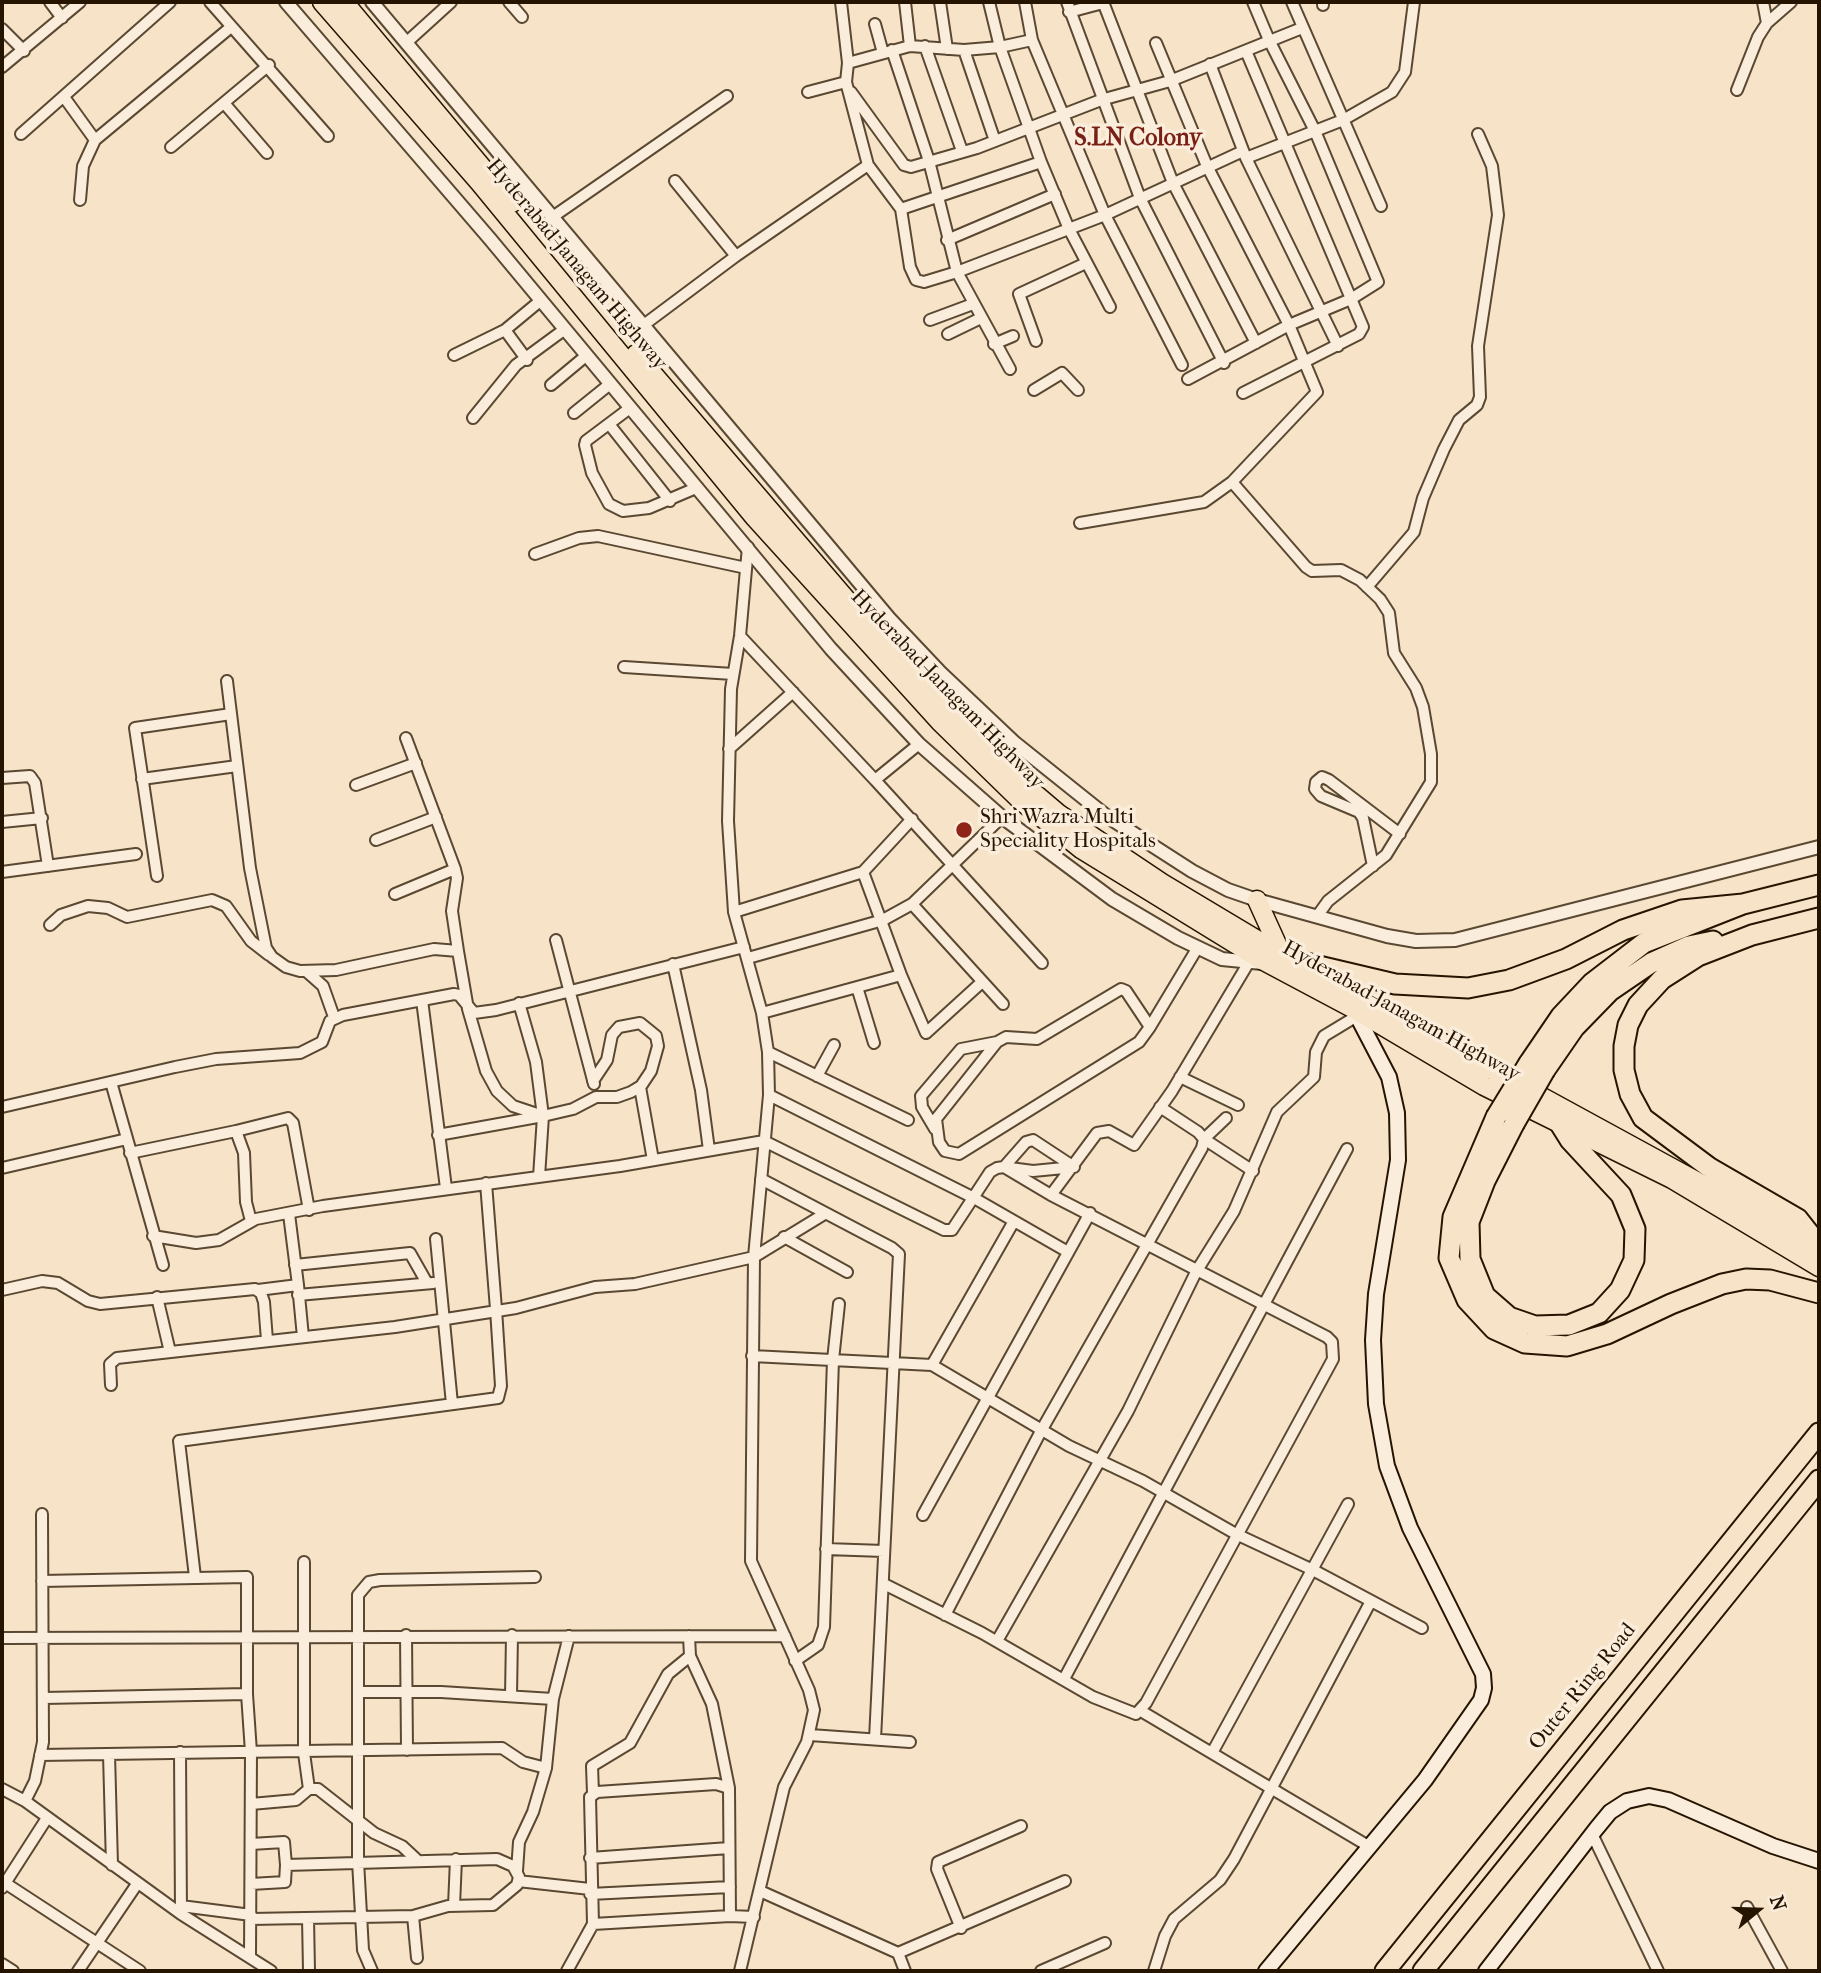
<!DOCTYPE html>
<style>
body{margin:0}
#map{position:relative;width:1821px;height:1973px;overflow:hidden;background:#f7e3c7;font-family:"IM FELL French Canon",serif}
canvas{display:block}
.frame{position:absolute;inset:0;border:4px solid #251400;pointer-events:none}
.north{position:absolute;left:1723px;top:1875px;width:70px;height:70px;-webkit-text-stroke:5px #faeddb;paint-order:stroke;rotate:71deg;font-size:19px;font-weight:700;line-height:28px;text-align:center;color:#251400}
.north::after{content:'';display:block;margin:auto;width:24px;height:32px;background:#251400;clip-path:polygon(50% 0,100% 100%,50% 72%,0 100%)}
</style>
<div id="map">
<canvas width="1821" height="1973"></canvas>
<div class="frame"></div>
<div class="north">N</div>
</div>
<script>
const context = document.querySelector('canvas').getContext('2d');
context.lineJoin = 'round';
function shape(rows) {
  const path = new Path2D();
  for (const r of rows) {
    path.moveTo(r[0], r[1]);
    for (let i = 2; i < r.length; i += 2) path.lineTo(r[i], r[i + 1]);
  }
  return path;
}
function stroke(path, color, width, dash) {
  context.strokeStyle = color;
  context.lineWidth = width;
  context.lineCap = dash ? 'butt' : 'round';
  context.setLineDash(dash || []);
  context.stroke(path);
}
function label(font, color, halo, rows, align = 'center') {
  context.font = font + ' "IM FELL French Canon",serif';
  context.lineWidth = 7;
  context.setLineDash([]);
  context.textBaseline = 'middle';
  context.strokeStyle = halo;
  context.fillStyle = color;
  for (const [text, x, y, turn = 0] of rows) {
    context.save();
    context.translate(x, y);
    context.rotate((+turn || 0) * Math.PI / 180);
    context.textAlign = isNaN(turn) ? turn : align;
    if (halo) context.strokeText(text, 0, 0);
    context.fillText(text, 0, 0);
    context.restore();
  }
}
const minor = shape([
 [50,2,62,18],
 [210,2,328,136],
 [509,2,522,17],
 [905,2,910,46],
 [940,2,947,49],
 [989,2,1000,47,1041,162,1069,229,1110,307],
 [1025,2,1032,40,1105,215,1182,365],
 [1067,2,1140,198,1224,363],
 [1103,2,1173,183,1256,343],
 [1292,2,1381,206],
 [1323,2,1323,5],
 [1069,12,1103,3],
 [1767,23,1791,2],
 [875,24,883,53],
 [2,29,24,51],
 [407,42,451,2],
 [925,46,962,151],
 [892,50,929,161,957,272,1010,369],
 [964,50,995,141],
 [848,63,910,46,964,50,1000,47,1032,40],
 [1210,64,1246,158,1338,346],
 [2,67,80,2],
 [1737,90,1758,37,1767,23,1763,2],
 [808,92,846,82],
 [851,92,904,165,911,167,977,148,1101,100,1170,81,1302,28],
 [64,97,95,140],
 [224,103,267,153],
 [21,134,170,2],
 [171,147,269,65],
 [1246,158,1343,120,1392,92,1405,72,1414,2],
 [868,165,901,209,910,267,916,280,924,282,957,272,1105,215,1243,151],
 [675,181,736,256],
 [80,200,83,166,95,140,231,27],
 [901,209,1041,162],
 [554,216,727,96],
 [947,240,1055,194],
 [930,320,973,304],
 [645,324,736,256,868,165,846,82,848,63,841,2],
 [505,330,527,360],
 [948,334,981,318],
 [1036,341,1019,294,1086,263],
 [994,344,1013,336],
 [454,355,505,330,540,301],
 [1188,379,1289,325,1351,299,1378,282,1315,131,1269,40,1253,2],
 [551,385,587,355],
 [1034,390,1062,373,1078,390],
 [1243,393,1359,334,1363,327,1246,51],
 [630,408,586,441,585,445,592,473,609,504,623,511,649,508,696,488],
 [574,413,610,384],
 [473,418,516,365,565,329],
 [609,424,670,501],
 [1232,482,1306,567,1312,571,1341,570,1360,580,1380,599,1389,613,1394,653,1416,688,1423,707,1431,754,1431,782,1386,855,1328,901,1318,915],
 [1080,523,1204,502,1232,482,1317,392,1289,325,1207,166,1156,43],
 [535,554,579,538,598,536,746,568],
 [1367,587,1414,532,1423,498,1444,449,1459,420,1477,405,1480,397,1478,346,1498,215,1492,166,1478,134],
 [740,636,875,780,919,744],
 [624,667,733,674],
 [227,681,250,868,266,948,272,957,286,967,300,971,336,970,434,949,458,951,468,1009,486,1071,497,1091,513,1106,543,1116],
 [406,738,455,869,457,878,452,911,458,951],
 [729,749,793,692],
 [2,778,30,776,35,783,48,866],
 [142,779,237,766],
 [875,780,1042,963],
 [356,785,416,763],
 [2,822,42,818],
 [376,840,436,817],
 [1373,866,1363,818,1359,812,1321,796,1315,789,1316,782,1322,777,1329,780,1400,834],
 [2,872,136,854],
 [863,872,912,819],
 [157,876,135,728,231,714],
 [395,894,455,869],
 [912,904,1003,1004],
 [734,912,863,872,901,975,762,1013],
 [50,925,61,915,88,906,108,908,127,917,212,900,226,906,251,941,269,955],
 [556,940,594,1084],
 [748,958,883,920,912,904,1002,817],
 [673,964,701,1090,709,1150],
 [306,971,323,986,334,1017],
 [901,975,926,1033,982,982],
 [857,987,874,1043],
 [422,1000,446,1188],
 [519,1003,536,1062,543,1116,539,1177],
 [1150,1027,1126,991,1121,989,1037,1039,1006,1037,997,1042,936,1119,939,1142,945,1151,959,1154,1139,1042,1150,1027,1198,947],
 [768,1052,908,1120],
 [817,1076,834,1045],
 [1180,1077,1238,1105],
 [111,1082,163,1265],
 [640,1087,653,1160],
 [769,1095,974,1198,1068,1252],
 [2,1107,175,1067,216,1059,300,1053,322,1042,330,1021,343,1015,454,994,459,995,474,1013,496,1010,744,947],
 [1226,1118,1204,1139,1253,1171],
 [935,1129,922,1107,921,1096,961,1049,997,1042],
 [236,1131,288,1118,293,1123,309,1210],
 [438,1135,543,1116,573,1109,596,1097,617,1097,631,1092,641,1086,651,1071,658,1046,656,1036,640,1023,619,1027,612,1035,607,1060,593,1081],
 [130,1153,236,1131,244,1153,246,1202,251,1221],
 [1004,1167,1026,1142,1033,1140,1074,1167],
 [2,1168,127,1139],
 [1010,1168,1033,1171,1074,1167],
 [761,1179,892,1248,899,1254,875,1739],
 [289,1214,298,1285],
 [153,1236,196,1243,219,1240,256,1219,323,1206,620,1166,764,1141,944,1230,952,1230,990,1172,997,1168,1004,1167,1051,1195,1097,1133,1109,1131,1134,1145,1172,1091,1249,962],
 [784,1237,847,1272],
 [436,1239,452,1404],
 [295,1265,410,1253,427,1283],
 [2,1290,42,1281,58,1283,88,1301,100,1304,255,1289,261,1293,264,1302,267,1340],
 [258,1290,298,1285,303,1337],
 [298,1295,433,1283],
 [157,1297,170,1352],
 [752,1356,932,1365,1069,1446,1143,1481,1236,1534,1313,1570,1422,1628],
 [932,1365,1014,1221],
 [111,1385,110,1364,117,1358,395,1327,516,1308,595,1287,635,1284,754,1257,826,1213],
 [923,1515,1090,1213],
 [826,1549,884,1551],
 [304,1562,304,1753,309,1789],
 [195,1577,179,1441,498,1398,501,1386,496,1309,486,1183],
 [42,1581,247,1577,247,1694,251,1752,250,1957],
 [884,1584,982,1633,1093,1697,1136,1714,1146,1703,1333,1359,1332,1342,1327,1337,1051,1195],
 [945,1615,1041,1431,1202,1148,1204,1139,1198,1132,1160,1107],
 [406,1635,407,1750],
 [689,1636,690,1656,712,1704,729,1788],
 [2,1638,785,1636],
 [997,1641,1128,1411,1196,1272,1234,1211,1277,1112,1314,1077,1316,1052,1324,1036,1357,1016],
 [795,1661,818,1645,824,1627,833,1360,839,1304],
 [1064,1679,1347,1149],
 [359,1692,441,1692,553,1699],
 [511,1696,512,1635],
 [44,1698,247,1694],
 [1141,1711,1370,1847],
 [810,1735,910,1742],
 [180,1752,181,1914],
 [1212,1753,1348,1504],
 [109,1754,112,1865],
 [40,1755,502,1748,523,1762,546,1768],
 [2,1789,25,1801,181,1914,271,1971],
 [593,1793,592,1766,630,1743,668,1674,690,1656],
 [25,1801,35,1781,43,1742,42,1514],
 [251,1804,296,1800,309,1789,318,1789,374,1833,402,1846,416,1859],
 [1593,1836,1658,1971],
 [590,1858,729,1848],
 [517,1871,519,1842,533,1812,546,1768,553,1699,569,1636],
 [2,1881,140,1971],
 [518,1881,590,1889],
 [251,1884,285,1882,286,1865],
 [2,1888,47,1818],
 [760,1891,898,1953,1065,1881],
 [590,1894,730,1887],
 [181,1906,251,1915],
 [454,1906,456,1859],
 [1747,1907,1782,1971],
 [413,1916,417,1958],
 [308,1918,309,1971],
 [251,1919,413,1916,448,1906,493,1905,517,1885,519,1877,513,1866,497,1859,286,1865,284,1842,251,1844],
 [593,1924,730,1916,754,1917],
 [961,1928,937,1869,938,1862,1021,1826],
 [898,1953,905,1971],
 [2,1964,13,1971],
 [78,1971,137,1884],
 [372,1971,363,1950,358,1861,358,1595,369,1582,380,1580,535,1577],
 [567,1971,593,1924,590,1797,597,1792,716,1784,729,1788,730,1916],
 [740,1971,784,1787,807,1742,814,1710,809,1690,751,1561,754,1257,769,1095,768,1052,762,1013,734,912,728,821,731,689,740,636,748,547],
 [1041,1971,1105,1943],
 [1154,1971,1165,1936,1174,1919,1220,1880,1234,1859,1371,1601]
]);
const tertiary = shape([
 [286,2,490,239,831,649,919,744,1002,817,1112,899,1178,938,1222,959,1262,963],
 [372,2,889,618,940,672,1015,743,1105,815,1192,871,1228,890,1257,900,1387,936,1416,941,1455,940,1819,847]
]);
const secondary = shape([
 [1266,1971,1425,1780,1481,1700,1484,1688,1483,1674,1410,1528,1387,1466,1376,1404,1373,1340,1376,1294,1398,1160,1397,1113,1389,1077,1354,1010],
 [1486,1971,1596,1829,1610,1812,1627,1801,1649,1796,1668,1800,1773,1846,1819,1861]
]);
const trunk = shape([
 [322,2,479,182,755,518,940,722,1020,800,1081,849,1260,959,1354,1009,1484,1086,1672,1179,1819,1267],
 [344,2,512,203],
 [636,354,859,614,955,719,1006,769,1059,814,1162,883,1289,959,1819,1248],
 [1257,900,1281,953]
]);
const motorway = shape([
 [1819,918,1752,935,1698,956,1662,979,1638,1005,1628,1025,1624,1046,1624,1070,1630,1094,1643,1118,1710,1168,1798,1219,1819,1246],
 [1289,959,1395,984,1468,988,1509,980,1566,959,1623,930,1682,910,1743,904],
 [1529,1063,1561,1016,1592,983,1644,943,1743,904,1819,885],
 [1545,1070,1574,1028,1610,991,1651,963,1689,946,1713,941],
 [1496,1117,1453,1217,1449,1258,1467,1300,1494,1329,1525,1343,1567,1346,1607,1334,1671,1304,1722,1284,1746,1279,1770,1280,1819,1293],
 [1514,1124,1485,1181,1469,1222,1470,1259,1485,1296,1509,1317,1535,1326,1569,1325,1599,1313,1620,1290,1634,1260,1635,1229,1621,1195,1570,1140,1560,1124],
 [1385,1971,1819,1433],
 [1423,1971,1819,1480]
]);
stroke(minor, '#5a4832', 14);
stroke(tertiary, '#5a4832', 16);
stroke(secondary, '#251400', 18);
stroke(trunk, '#251400', 21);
stroke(motorway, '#251400', 23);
stroke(minor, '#faeddb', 10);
stroke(tertiary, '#faeddb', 12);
stroke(secondary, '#faeddb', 14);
stroke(trunk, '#f7e3c7', 18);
stroke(motorway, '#f7e3c7', 19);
const motorwayBridge = shape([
 [1496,1117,1529,1063],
 [1514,1124,1545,1070]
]);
stroke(motorwayBridge, '#251400', 23, []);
stroke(motorwayBridge, '#f7e3c7', 19);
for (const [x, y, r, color] of [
 [964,830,9,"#8f2418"]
]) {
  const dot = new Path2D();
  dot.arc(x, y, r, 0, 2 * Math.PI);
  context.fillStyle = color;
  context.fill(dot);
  stroke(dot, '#faeddb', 2.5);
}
label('21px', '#251400', '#faeddb', [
 ["Hyderabad-Janagam Highway",576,265,50],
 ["Hyderabad-Janagam Highway",947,690,46],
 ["Hyderabad-Janagam Highway",1401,1012,29],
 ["Outer Ring Road",1583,1687,-51]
]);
label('21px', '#251400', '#faeddb', [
 ["Shri Wazra Multi",980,818],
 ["Speciality Hospitals",980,842]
], 'left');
label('bold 24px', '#7a1f14', '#faeddb', [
 ["S.LN Colony",1138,139]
]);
</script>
